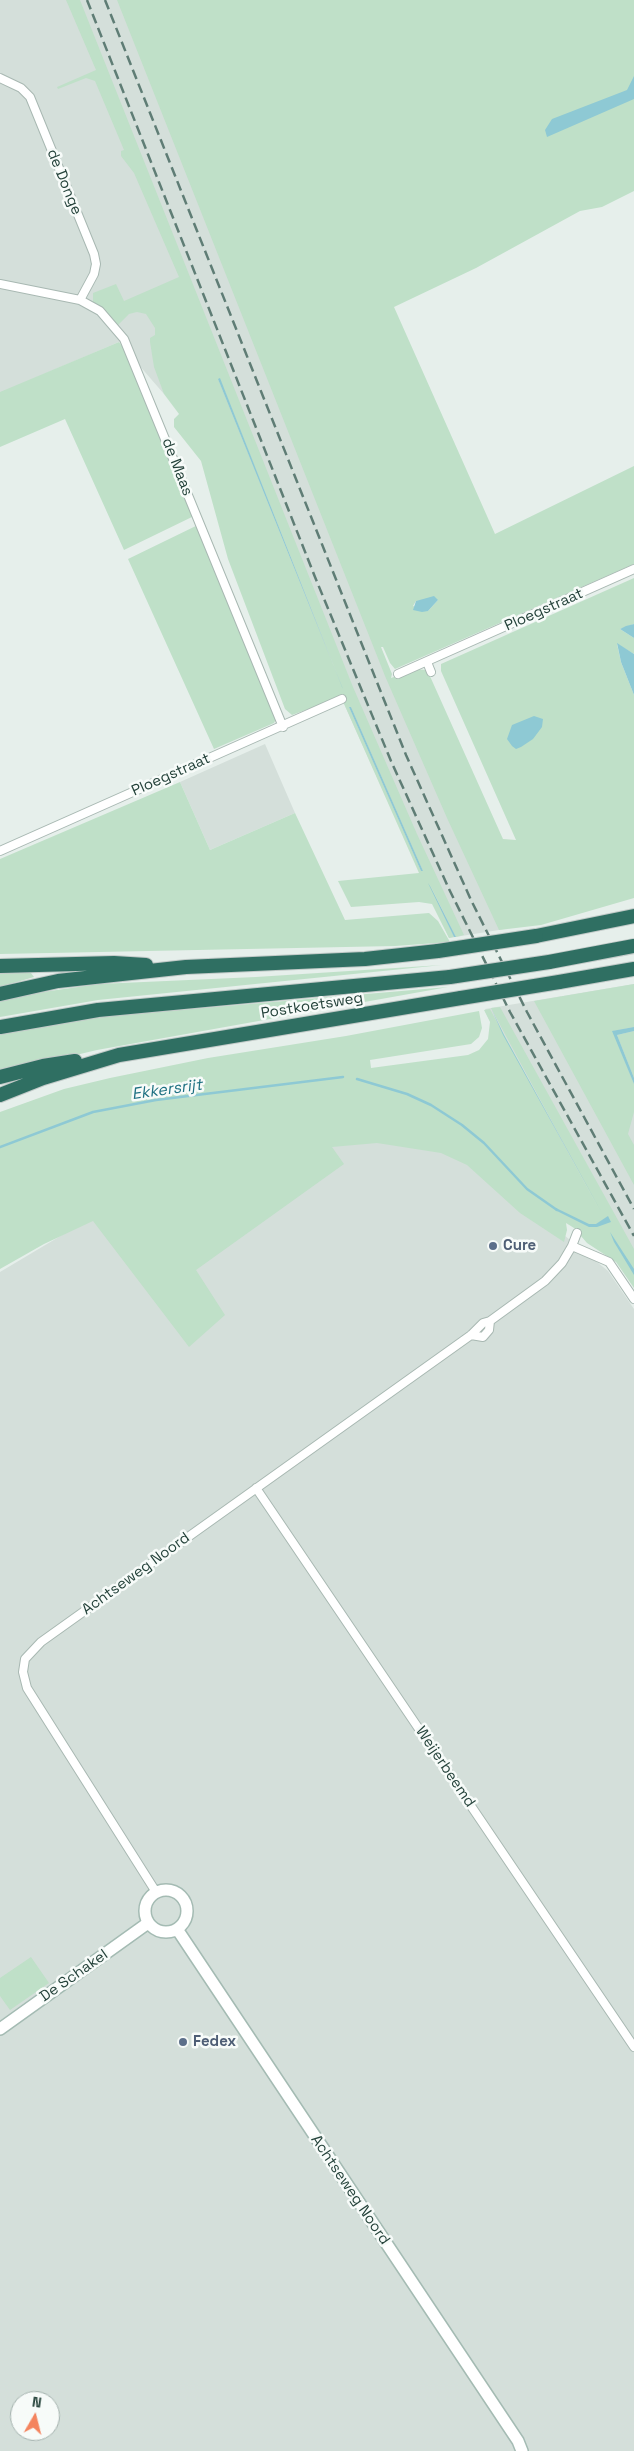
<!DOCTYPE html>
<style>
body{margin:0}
#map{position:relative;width:634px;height:2451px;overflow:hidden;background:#e6efeb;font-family:"Space Grotesk",sans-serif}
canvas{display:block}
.north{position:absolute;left:10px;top:2391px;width:50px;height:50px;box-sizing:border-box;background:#f7fbf9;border:1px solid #a3b1ad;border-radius:50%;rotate:8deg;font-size:14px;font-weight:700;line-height:20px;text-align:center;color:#24423a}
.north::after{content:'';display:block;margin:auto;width:18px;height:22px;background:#f4845f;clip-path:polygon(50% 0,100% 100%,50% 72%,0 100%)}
</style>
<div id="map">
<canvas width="634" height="2451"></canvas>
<div class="north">N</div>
</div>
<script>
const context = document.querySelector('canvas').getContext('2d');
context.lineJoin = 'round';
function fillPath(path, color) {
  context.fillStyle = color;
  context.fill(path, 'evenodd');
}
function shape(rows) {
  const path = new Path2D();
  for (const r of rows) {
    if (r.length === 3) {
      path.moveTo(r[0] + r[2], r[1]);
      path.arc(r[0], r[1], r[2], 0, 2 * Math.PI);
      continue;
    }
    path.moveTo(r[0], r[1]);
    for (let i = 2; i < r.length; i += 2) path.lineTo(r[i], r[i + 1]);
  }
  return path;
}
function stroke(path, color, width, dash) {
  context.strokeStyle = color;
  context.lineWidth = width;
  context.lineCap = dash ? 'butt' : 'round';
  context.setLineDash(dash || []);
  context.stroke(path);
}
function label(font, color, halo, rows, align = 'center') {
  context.font = font + ' "Space Grotesk",sans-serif';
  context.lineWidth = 5;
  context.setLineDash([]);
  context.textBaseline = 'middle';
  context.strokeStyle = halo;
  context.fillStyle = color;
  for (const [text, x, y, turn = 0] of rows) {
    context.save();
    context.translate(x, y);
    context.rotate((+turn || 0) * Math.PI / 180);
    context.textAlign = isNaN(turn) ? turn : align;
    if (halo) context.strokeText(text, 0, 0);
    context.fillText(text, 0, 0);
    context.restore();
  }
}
fillPath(shape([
 [0,0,126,0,385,665,505,929,449,938,341,697,214,376,164,394,119,342,0,393],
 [265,744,295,813,210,850,180,782],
 [634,984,634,1284,485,1009],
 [392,1139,471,1159,608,1271,634,1309,634,2451,0,2451,0,1272,99,1213,305,1147],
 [20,2401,50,2401,50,2431,20,2431]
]), '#d4dfda');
fillPath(shape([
 [66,0,80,0,353,687,417,834,464,935,456,937,429,883,454,937,449,938,432,904,419,902,351,907,338,881,419,873,341,697,292,715,285,709,228,559,201,461,174,427,174,419,179,414,164,394,154,367,150,342,150,338,155,335,155,328,146,314,137,312,129,314,118,325,93,302,93,293,116,284,124,301,179,277,134,173,121,156,121,151,124,150,95,81,86,78,58,89,57,87,96,70],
 [218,379,220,379,343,689],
 [349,707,351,707,423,871,421,871],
 [117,0,634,0,634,191,602,207,580,211,476,268,394,307,495,534,634,466,634,564,395,669,390,663,383,647,381,647,392,674,391,678,417,669,425,670,429,674,503,839,516,840,441,671,441,664,634,578,634,624,620,629,634,638,634,654,617,644,621,662,634,695,634,898,541,925,499,930,447,818,385,676],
 [438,600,428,611,413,606,416,601],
 [119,342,127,353,194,516,124,550,65,419,0,447,0,392],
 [202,523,276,719,274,723,214,749,128,559],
 [180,782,210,850,295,813,345,920,429,913,438,921,450,942,395,946,0,954,0,859],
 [442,965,98,1000,0,1017,0,1000,29,994,99,984,256,977],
 [0,973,31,973,34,977,0,987],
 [634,984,634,1027,613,1031,634,1084,634,1112,628,1134,634,1145,634,1185,534,1001],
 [448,987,97,1050,0,1073,0,1034,34,1026,98,1017],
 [500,1007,634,1249,634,1288,616,1262,587,1243,574,1228,566,1223,567,1230,564,1242,520,1213,467,1165,441,1153,377,1143,332,1147,344,1164,196,1270,225,1315,189,1347,93,1221,44,1244,0,1269,0,1112,64,1089,110,1078,208,1058,346,1036,479,1011,482,1028,479,1037,471,1044,370,1060,371,1068,468,1055,479,1050,488,1039,490,1022,484,1010,490,1009,601,1213,491,1008],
 [634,1031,634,1078,617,1035],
 [31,1957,49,1983,10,2010,0,1996,0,1978]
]), '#bfe0c8');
fillPath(shape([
 [634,76,634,99,547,137,545,130,552,119,627,90],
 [220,378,342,687,343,689,218,379],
 [434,596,438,600,428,611,422,612,413,610,416,601],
 [634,624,634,638,620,629,626,626],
 [617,643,634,654,634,695,621,662],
 [349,707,351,707,423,871,421,871],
 [534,716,543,719,542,727,533,739,521,747,516,749,512,746,507,739,512,725],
 [428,883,430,886,456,937,454,937],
 [491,1008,504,1035,602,1213,503,1035],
 [634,1027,634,1031,617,1035,634,1078,634,1084,612,1031],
 [556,1208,589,1224,596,1224,608,1216,611,1222,597,1227,589,1227,555,1210],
 [610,1232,634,1269,634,1275,614,1242]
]), '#8ec9d4');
stroke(shape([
 [357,1079,407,1094,431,1105,462,1125,484,1143,527,1189,557,1210],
 [0,1147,93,1112,156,1100,343,1077]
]), '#8ec9d4', 2.5);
const street = shape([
 [0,78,21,88,30,97,94,254,96,264,94,274,80,300],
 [0,284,80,300,100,311,124,339,283,727],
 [427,662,431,672],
 [398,674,634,569],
 [0,851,342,699],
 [572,1246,609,1262,634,1299],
 [471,1335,483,1337,489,1330,490,1321],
 [256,1488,634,2047],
 [156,1892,27,1688,23,1672,25,1659,41,1642,471,1335,483,1323,490,1321,545,1281,562,1263,572,1246,577,1233]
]);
const secondary = shape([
 [166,1911,21],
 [177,1929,518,2441,522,2451],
 [0,2029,148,1923]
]);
const highway = shape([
 [536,936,634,916],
 [549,962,634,946],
 [0,966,114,963,146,965],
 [559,982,634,969],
 [0,994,58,981,186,967,365,959,438,951],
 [0,1027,98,1010,450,977],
 [0,1077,43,1066,75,1061],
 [0,1095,43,1078,119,1055,461,998]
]);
stroke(street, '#a8b8b2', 10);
stroke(secondary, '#a4bbb3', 14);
stroke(highway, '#c2cac8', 16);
stroke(street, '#fff', 8);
stroke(secondary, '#fff', 11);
stroke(highway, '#2f6f62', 14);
stroke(shape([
 [87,0,315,577,391,761,449,889,510,1012,634,1236],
 [105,0,406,755,471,900,527,1012,634,1209]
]), '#5f7d75', 2.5, [10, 5]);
const highwayBridge = shape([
 [438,951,536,936],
 [450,977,549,962],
 [461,998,559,982]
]);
stroke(highwayBridge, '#c2cac8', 16, []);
stroke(highwayBridge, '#2f6f62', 14);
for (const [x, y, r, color] of [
 [493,1246,5,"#5c6f8a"],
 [183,2042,5,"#5c6f8a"]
]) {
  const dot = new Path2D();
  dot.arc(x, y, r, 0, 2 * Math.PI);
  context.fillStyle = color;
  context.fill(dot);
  stroke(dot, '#f7fbf9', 2);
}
label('15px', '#24423a', '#f7fbf9', [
 ["de Donge",64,182,68],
 ["de Maas",177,467,69],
 ["Ploegstraat",544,610,-24],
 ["Ploegstraat",171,775,-24],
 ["Postkoetsweg",312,1006,-9],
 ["Achtseweg Noord",136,1574,-36],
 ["Weijerbeemd",445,1767,56],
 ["De Schakel",74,1976,-35],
 ["Achtseweg Noord",350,2190,56]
]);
label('bold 15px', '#4e5e75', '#f7fbf9', [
 ["Cure",503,1246],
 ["Fedex",193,2042]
], 'left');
label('italic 16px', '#1c6f80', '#f7fbf9', [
 ["Ekkersrijt",167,1090,-8]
]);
</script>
